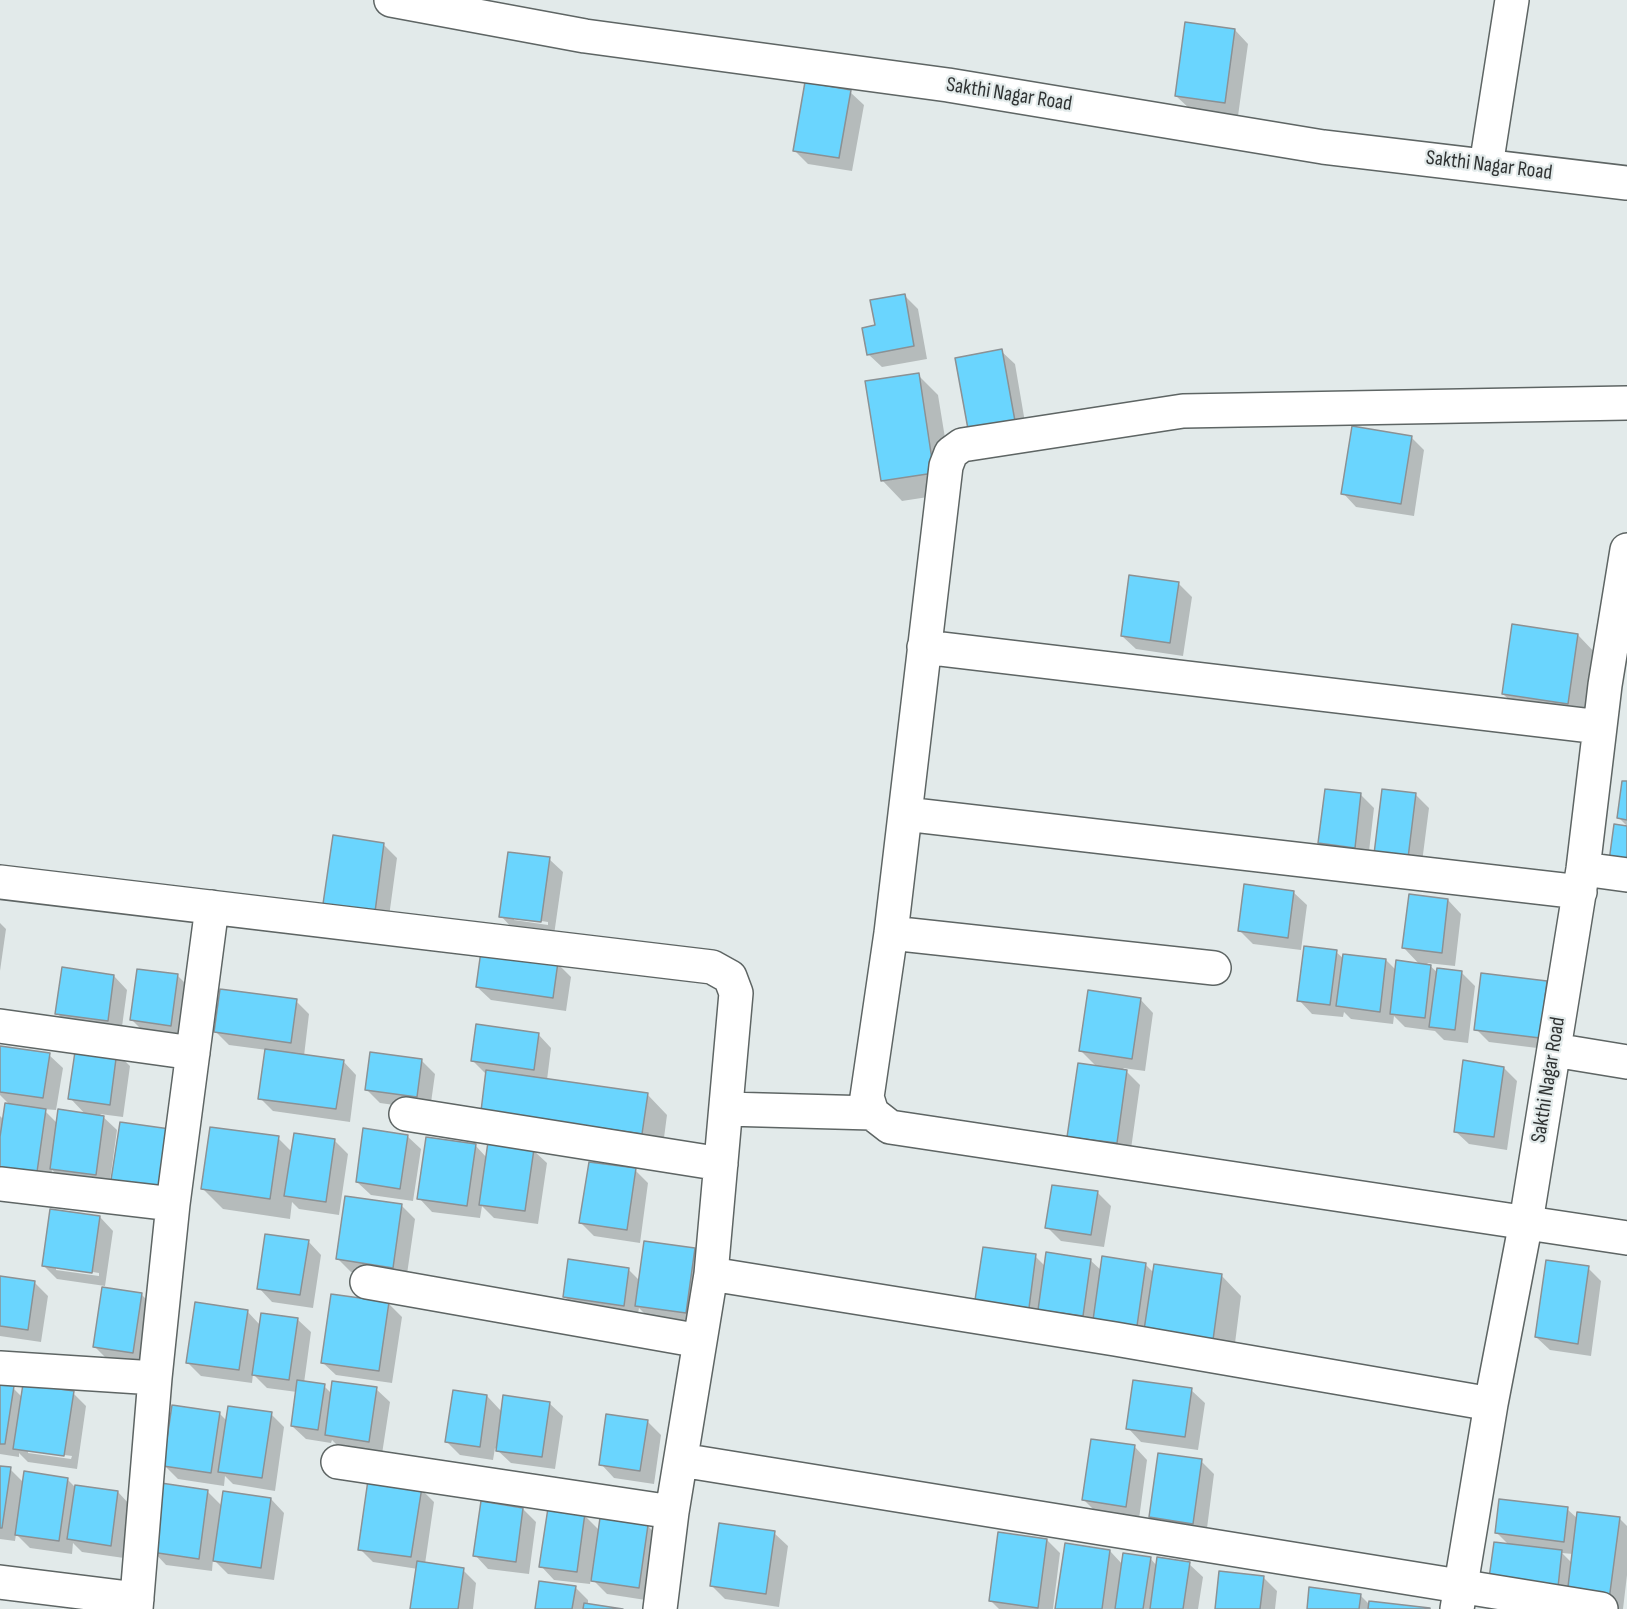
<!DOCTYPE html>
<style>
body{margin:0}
canvas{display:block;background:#e2eaea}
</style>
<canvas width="1627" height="1609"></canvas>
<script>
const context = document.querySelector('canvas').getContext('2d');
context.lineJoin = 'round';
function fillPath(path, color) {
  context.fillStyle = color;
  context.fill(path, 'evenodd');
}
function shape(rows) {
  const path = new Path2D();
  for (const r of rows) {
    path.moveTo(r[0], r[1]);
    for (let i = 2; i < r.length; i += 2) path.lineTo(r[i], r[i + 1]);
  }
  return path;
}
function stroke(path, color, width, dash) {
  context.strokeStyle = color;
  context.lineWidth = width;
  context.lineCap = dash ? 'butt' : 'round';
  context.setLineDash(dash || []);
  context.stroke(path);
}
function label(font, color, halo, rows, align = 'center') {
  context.font = font + ' "Sofia Sans Condensed",sans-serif';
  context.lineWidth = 4.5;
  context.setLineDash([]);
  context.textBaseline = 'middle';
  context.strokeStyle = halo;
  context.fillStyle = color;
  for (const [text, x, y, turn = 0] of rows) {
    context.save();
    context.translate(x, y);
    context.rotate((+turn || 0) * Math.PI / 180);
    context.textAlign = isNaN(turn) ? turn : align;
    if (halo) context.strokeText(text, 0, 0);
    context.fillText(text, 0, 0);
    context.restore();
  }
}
fillPath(shape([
 [1235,30,1248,44,1238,116,1190,109,1176,96],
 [850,92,864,105,852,171,808,164,794,150],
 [904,295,918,309,927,359,882,367,868,354,876,327],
 [1001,351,1015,364,1027,434,957,359],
 [918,375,938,395,954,493,902,501,882,480],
 [1411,437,1424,450,1414,516,1356,507,1343,493],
 [1178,583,1192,597,1183,656,1136,649,1122,636],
 [1578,635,1598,656,1588,723,1524,714,1503,694],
 [1627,783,1627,826,1619,818],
 [1415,794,1429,808,1421,870,1389,866],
 [1361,795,1374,808,1368,860,1333,856,1319,842],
 [383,844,397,858,388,924,338,917],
 [549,859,563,872,554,935,514,930,501,916],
 [514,917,548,922,548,925,514,920],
 [1293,892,1307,905,1301,950,1253,944,1240,931],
 [1448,900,1461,914,1455,966,1427,963,1438,973,1461,972,1475,986,1468,1043,1444,1040,1435,1031,1405,1027,1394,1016,1393,1024,1351,1019,1344,1012,1343,1017,1312,1014,1299,1000,1336,952,1344,959,1386,960,1397,971,1420,965,1404,948],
 [0,923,6,929,0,971],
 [557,963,571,977,566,1011,491,1000,477,987],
 [114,976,127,990,121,1034,70,1027,57,1013],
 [178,976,191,989,184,1039,145,1033,132,1020],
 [1546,983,1559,996,1553,1050,1489,1042,1476,1029],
 [1140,999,1153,1013,1145,1071,1123,1068,1140,1085,1130,1156,1082,1149,1069,1136,1097,1067,1081,1051],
 [296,1001,309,1014,304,1056,343,1061,356,1075,350,1122,273,1111,260,1098,267,1050,229,1045,215,1031],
 [538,1034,551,1048,547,1080,647,1094,667,1115,662,1153,482,1110,486,1074,472,1060],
 [0,1053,49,1055,63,1068,56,1110,43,1109,57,1123,86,1115,70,1098,117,1053,130,1066,123,1117,100,1114,117,1130,109,1188,65,1182,52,1170,50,1185,0,1169,0,1116,4,1120,11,1106,0,1095],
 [422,1061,435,1074,430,1110,380,1103,366,1089],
 [1504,1068,1517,1081,1507,1150,1469,1144,1455,1131],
 [407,1136,421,1149,413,1201,371,1195,357,1182],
 [278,1138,292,1152,334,1140,348,1154,339,1215,299,1209,292,1202,290,1219,223,1209,203,1189],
 [475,1145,487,1158,533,1150,547,1163,538,1224,494,1218,482,1206,480,1218,432,1212,419,1198],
 [635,1170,648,1183,640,1243,594,1236,581,1223],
 [1097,1192,1111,1206,1104,1247,1061,1241,1047,1227],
 [402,1206,415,1219,406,1281,351,1272,338,1259],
 [100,1217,113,1231,105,1286,57,1279,43,1265],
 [56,1266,99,1273,99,1276,56,1270],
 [308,1241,321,1255,313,1308,272,1302,259,1288],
 [694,1250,708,1263,699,1326,650,1319,639,1308,637,1319,578,1310,565,1297,629,1270,640,1281],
 [1035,1256,1045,1266,1090,1260,1102,1271,1145,1264,1154,1273,1221,1275,1241,1296,1233,1359,977,1299],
 [1588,1268,1601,1281,1591,1356,1550,1350,1536,1337],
 [0,1277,34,1282,48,1296,41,1342,0,1336],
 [142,1295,155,1308,146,1366,108,1360,95,1347],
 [388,1303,402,1317,392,1383,336,1375,322,1362],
 [247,1311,260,1325,297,1319,311,1332,304,1383,324,1386,332,1394,376,1389,390,1402,382,1454,340,1448,332,1440,331,1443,306,1439,292,1426,297,1392,267,1388,253,1374,252,1383,201,1376,187,1362],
 [0,1386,13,1388,22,1397,73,1393,86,1406,77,1469,28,1462,19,1453,19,1457,0,1454],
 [28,1450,72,1456,71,1459,28,1453],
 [1191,1390,1205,1403,1198,1450,1141,1442,1128,1428],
 [487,1396,502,1412,549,1403,563,1416,555,1469,511,1463,495,1448,493,1460,460,1455,447,1442],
 [219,1413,227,1421,271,1414,284,1427,275,1491,233,1484,225,1476,224,1486,178,1479,165,1466],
 [647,1421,661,1435,654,1484,614,1478,601,1464],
 [1134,1446,1147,1460,1139,1519,1097,1513,1084,1500],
 [1201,1461,1214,1474,1206,1536,1164,1530,1150,1517],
 [0,1467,10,1469,24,1483,67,1479,76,1488,118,1492,131,1506,124,1558,82,1552,73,1543,72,1554,30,1548,16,1534,15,1541,0,1539],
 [421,1489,434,1502,425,1564,463,1570,476,1583,473,1609,412,1609,418,1569,373,1562,360,1549],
 [208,1492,222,1506,271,1499,284,1513,274,1580,228,1574,213,1559,212,1571,166,1565,153,1551],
 [523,1509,536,1522,529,1574,488,1569,475,1555],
 [1567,1509,1578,1519,1619,1518,1627,1526,1627,1575,1623,1609,1595,1609,1504,1591,1509,1545,1497,1533],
 [1562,1553,1573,1554,1572,1563],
 [584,1515,600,1531,648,1526,661,1540,652,1601,607,1594,591,1578,590,1584,554,1580,541,1566],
 [774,1533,788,1546,779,1607,725,1599,711,1585],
 [1047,1540,1060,1553,1053,1609,999,1609,990,1600],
 [1110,1551,1123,1565,1150,1558,1157,1566,1189,1564,1203,1577,1198,1609,1057,1609],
 [1264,1578,1277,1591,1275,1609,1216,1609],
 [575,1587,588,1600,588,1605,613,1609,537,1609],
 [1360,1595,1370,1605,1422,1609,1308,1609]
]), '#0003');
const building = shape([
 [1185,22,1235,29,1225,103,1175,96,1185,22],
 [805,82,851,90,839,158,793,151,805,82],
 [905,294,914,346,867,355,862,328,875,325,870,300,905,294],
 [1002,349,1015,421,968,429,955,358,1002,349],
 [919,373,934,473,881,481,865,381,919,373],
 [1352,426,1412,436,1401,504,1341,494,1352,426],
 [1129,575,1179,582,1170,643,1121,636,1129,575],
 [1512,624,1578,634,1568,704,1502,694,1512,624],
 [1622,781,1627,781,1627,820,1617,818,1622,781],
 [1325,789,1361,793,1355,848,1318,843,1325,789],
 [1382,789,1416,793,1408,858,1374,854,1382,789],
 [1614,824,1627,826,1627,863,1609,861,1614,824],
 [333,835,384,843,375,912,323,904,333,835],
 [508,852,550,857,541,922,499,917,508,852],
 [1244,884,1294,891,1288,938,1238,931,1244,884],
 [1409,894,1448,899,1442,953,1402,948,1409,894],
 [1304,946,1337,950,1330,1005,1297,1001,1304,946],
 [481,951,558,962,553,998,476,987,481,951],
 [1343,954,1386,959,1380,1012,1336,1006,1343,954],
 [1396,960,1431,965,1425,1018,1390,1014,1396,960],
 [62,967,114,975,108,1021,55,1014,62,967],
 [1437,968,1462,971,1455,1030,1429,1027,1437,968],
 [137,969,178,974,171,1026,130,1020,137,969],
 [1481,973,1547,981,1540,1038,1474,1030,1481,973],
 [220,989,297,999,291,1043,214,1032,220,989],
 [1088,990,1141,998,1132,1059,1079,1051,1088,990],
 [476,1024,539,1033,534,1070,471,1061,476,1024],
 [76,1045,117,1051,110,1105,68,1099,76,1045],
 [0,1046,50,1053,43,1098,0,1092,0,1046],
 [265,1049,344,1060,336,1109,258,1099,265,1049],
 [370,1052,422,1059,417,1097,365,1090,370,1052],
 [1463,1060,1504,1067,1494,1137,1454,1132,1463,1060],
 [1078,1063,1127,1070,1117,1143,1067,1137,1078,1063],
 [486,1070,648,1093,642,1134,481,1111,486,1070],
 [5,1103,46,1109,37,1172,0,1167,0,1137,5,1103],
 [58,1109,104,1116,96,1175,50,1169,58,1109],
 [120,1122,170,1129,162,1187,111,1180,120,1122],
 [210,1127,279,1136,270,1199,201,1189,210,1127],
 [363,1128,408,1135,400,1189,356,1182,363,1128],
 [294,1133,335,1139,326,1202,284,1196,294,1133],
 [426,1137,476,1144,467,1206,417,1199,426,1137],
 [488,1142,534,1149,525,1211,479,1205,488,1142],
 [589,1162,636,1168,627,1230,579,1223,589,1162],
 [1052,1185,1098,1191,1091,1235,1045,1228,1052,1185],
 [345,1196,402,1204,393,1268,336,1259,345,1196],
 [50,1209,100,1216,92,1273,42,1266,50,1209],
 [265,1234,309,1240,300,1295,257,1289,265,1234],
 [644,1241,695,1248,686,1313,635,1306,644,1241],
 [983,1247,1036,1254,1029,1308,975,1300,983,1247],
 [1046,1252,1091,1259,1083,1316,1038,1310,1046,1252],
 [1102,1256,1146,1263,1137,1326,1093,1320,1102,1256],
 [568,1259,629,1268,624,1306,563,1297,568,1259],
 [1546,1260,1589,1266,1578,1344,1535,1337,1546,1260],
 [1154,1264,1222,1274,1213,1340,1144,1330,1154,1264],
 [0,1276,35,1281,28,1330,0,1326,0,1276],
 [102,1287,142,1293,133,1353,93,1347,102,1287],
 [331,1294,389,1302,379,1371,321,1363,331,1294],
 [195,1302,248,1310,239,1370,186,1363,195,1302],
 [261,1313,298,1318,289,1380,252,1375,261,1313],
 [297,1380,325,1384,318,1430,291,1426,297,1380],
 [1133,1380,1192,1388,1185,1437,1126,1429,1133,1380],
 [332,1381,377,1387,369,1442,325,1435,332,1381],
 [0,1384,14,1386,5,1444,0,1444,0,1384],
 [23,1384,74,1391,64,1456,13,1449,23,1384],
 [453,1390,487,1395,480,1447,445,1442,453,1390],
 [503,1395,550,1402,542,1457,496,1451,503,1395],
 [172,1405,220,1412,211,1473,163,1466,172,1405],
 [228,1406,272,1412,262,1478,218,1472,228,1406],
 [606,1414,648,1420,640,1471,599,1465,606,1414],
 [1091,1439,1135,1445,1126,1507,1082,1500,1091,1439],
 [1158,1453,1202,1459,1193,1524,1149,1517,1158,1453],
 [0,1466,11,1467,2,1528,0,1528,0,1466],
 [24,1471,68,1478,59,1541,15,1535,24,1471],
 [368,1480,422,1487,411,1557,358,1550,368,1480],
 [161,1483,208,1490,199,1559,151,1552,161,1483],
 [75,1485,118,1491,111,1546,67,1539,75,1485],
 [223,1491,271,1498,261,1568,213,1561,223,1491],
 [1499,1499,1568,1507,1564,1542,1495,1533,1499,1499],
 [481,1501,523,1508,516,1562,473,1556,481,1501],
 [548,1508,585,1513,577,1572,539,1567,548,1508],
 [1577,1512,1620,1517,1609,1600,1567,1595,1577,1512],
 [600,1518,648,1525,639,1588,591,1581,600,1518],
 [719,1523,775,1531,766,1594,710,1586,719,1523],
 [998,1532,1047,1539,1038,1608,989,1601,998,1532],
 [1494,1542,1562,1550,1558,1587,1489,1578,1494,1542],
 [1065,1543,1110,1550,1102,1609,1055,1609,1065,1543],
 [1123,1553,1151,1557,1143,1609,1115,1609,1123,1553],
 [1157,1557,1190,1562,1183,1609,1150,1609,1157,1557],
 [417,1561,464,1568,458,1609,410,1609,417,1561],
 [1219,1571,1264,1576,1260,1609,1215,1609,1219,1571],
 [539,1581,576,1586,572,1609,535,1609,539,1581],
 [1309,1587,1361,1594,1359,1609,1307,1609,1309,1587],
 [1369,1601,1430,1608,1430,1609,1368,1609,1369,1601],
 [584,1603,623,1609,583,1609,584,1603]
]);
fillPath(building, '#6ad5fe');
stroke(building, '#8b9194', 1.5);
const street = shape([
 [391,0,585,36,948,85,1323,147,1627,183],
 [1486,166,1512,0],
 [1627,403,1183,411,962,445,951,453,946,466,891,933,867,1097,872,1113,890,1127,1627,1238],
 [924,647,1600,727],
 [905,814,1580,892],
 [1583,869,1627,875],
 [0,882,712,967,730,977,736,993,711,1274,672,1512,660,1609],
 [891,933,1214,968],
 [0,1026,193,1053],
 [1554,1050,1627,1062],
 [726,1109,872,1113],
 [406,1114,721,1164],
 [0,1184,173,1204],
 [711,1274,1115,1339,1491,1404],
 [367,1282,700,1341],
 [0,1368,155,1378],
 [681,1460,1601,1609],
 [338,1462,672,1512],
 [0,1582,137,1599],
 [136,1609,155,1378,173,1204,212,907],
 [1457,1609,1491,1404,1526,1222,1583,869,1605,685,1627,550]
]);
stroke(street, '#5e6564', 36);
stroke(street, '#fff', 33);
label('21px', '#303333', '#e2eaea', [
 ["Sakthi Nagar Road",1009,95,9],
 ["Sakthi Nagar Road",1489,166,7],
 ["Sakthi Nagar Road",1549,1080,-81]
]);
</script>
